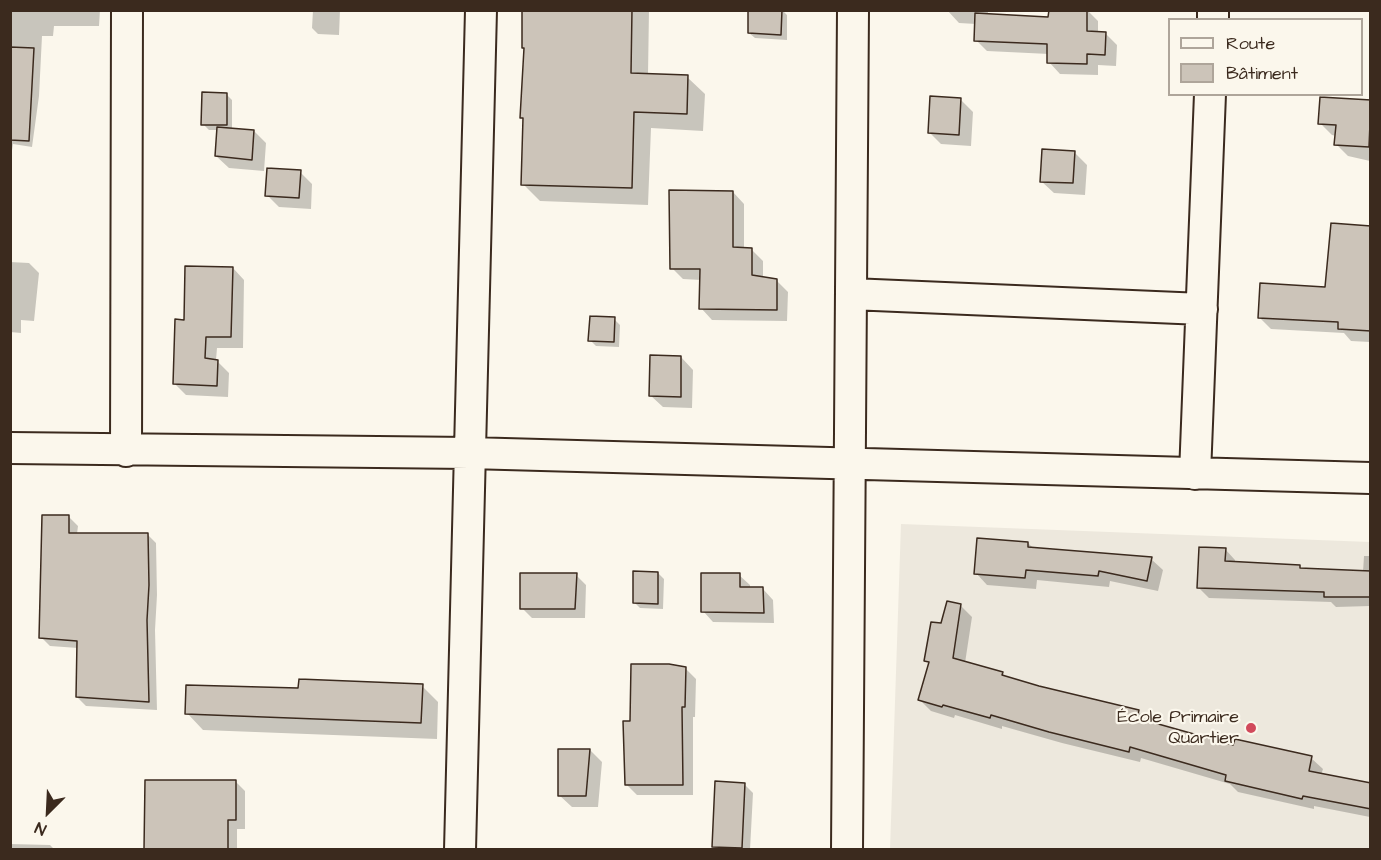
<!DOCTYPE html>
<meta charset="utf-8">
<style>
body{margin:0}
#map{position:relative;width:1381px;height:860px;overflow:hidden;background:#fbf7ec;font-family:"Architects Daughter",sans-serif}
canvas{display:block}
.frame{position:absolute;inset:0;border:12px solid #3b2a1e;pointer-events:none}
.legend{position:absolute;left:1168px;top:18px;width:195px;height:78px;box-sizing:border-box;background:#fbf7ec;border:2px solid #aea59a;margin:0;padding:8px 10px;list-style:none;font-size:18px;color:#3b2a1e}
.legend li{display:flex;align-items:center;gap:12px;height:30px}
.legend b{width:30px;border:2px solid #aea59a}
.north{position:absolute;left:18px;top:782px;width:60px;height:60px;-webkit-text-stroke:4px #fbf7ec;paint-order:stroke;rotate:204deg;font-size:16px;font-weight:700;line-height:24px;text-align:center;color:#3b2a1e}
.north::after{content:'';display:block;margin:auto;width:21px;height:27px;background:#3b2a1e;clip-path:polygon(50% 0,100% 100%,50% 72%,0 100%)}
</style>
<div id="map">
<canvas width="1381" height="860"></canvas>
<div class="frame"></div>
<ul class="legend">
<li><b style="height:8px;background:#fbf7ec"></b>Route</li>
<li><b style="height:16px;background:#ccc4b9"></b>Bâtiment</li>
</ul>
<div class="north">N</div>
</div>
<script>
const context = document.querySelector('canvas').getContext('2d');
context.lineJoin = 'round';
function fillPath(path, color) {
  context.fillStyle = color;
  context.fill(path, 'evenodd');
}
function shape(rows) {
  const path = new Path2D();
  for (const r of rows) {
    path.moveTo(r[0], r[1]);
    for (let i = 2; i < r.length; i += 2) path.lineTo(r[i], r[i + 1]);
  }
  return path;
}
function stroke(path, color, width, dash) {
  context.strokeStyle = color;
  context.lineWidth = width;
  context.lineCap = dash ? 'butt' : 'round';
  context.setLineDash(dash || []);
  context.stroke(path);
}
function label(font, color, halo, rows, align = 'center') {
  context.font = font + ' "Architects Daughter",sans-serif';
  context.lineWidth = 4.5;
  context.setLineDash([]);
  context.textBaseline = 'middle';
  context.strokeStyle = halo;
  context.fillStyle = color;
  for (const [text, x, y, turn = 0] of rows) {
    context.save();
    context.translate(x, y);
    context.rotate((+turn || 0) * Math.PI / 180);
    context.textAlign = isNaN(turn) ? turn : align;
    if (halo) context.strokeText(text, 0, 0);
    context.fillText(text, 0, 0);
    context.restore();
  }
}
fillPath(shape([
 [901,524,1370,542,1370,849,890,850]
]), '#ede8dd');
fillPath(shape([
 [10,10,100,10,99,26,54,26,53,36,42,36,39,96,32,147,13,144,10,164],
 [313,10,340,10,339,35,318,34,312,28],
 [524,10,649,10,648,75,687,77,705,94,703,131,651,128,648,205,540,201,523,184,524,120,522,118,526,50,523,48],
 [749,10,782,10,787,15,787,40,755,38,749,33],
 [947,10,988,10,988,15,1049,19,1050,10,1087,10,1098,21,1098,33,1106,34,1117,45,1116,66,1098,65,1098,75,1060,74,1049,62,1049,54,987,51,976,40,976,24,959,23],
 [226,94,232,100,232,129,254,131,266,143,264,171,229,168,216,156,218,130,209,130,203,124],
 [960,99,973,112,971,146,941,144,929,132],
 [1370,101,1370,161,1348,156,1336,144,1336,136,1332,135,1320,123],
 [1074,152,1087,165,1085,195,1054,193,1041,181],
 [300,172,312,184,311,209,279,207,267,195],
 [733,192,744,204,744,249,751,249,763,261,763,278,777,281,788,292,787,321,712,320,701,308,701,280,683,279,672,268],
 [1370,227,1370,342,1351,341,1344,333,1271,329,1259,317,1327,289],
 [10,262,29,263,39,273,34,321,21,320,21,333,10,332],
 [233,268,244,280,243,348,217,348,216,360,229,373,228,397,186,395,174,383],
 [614,319,620,325,619,347,596,346,590,340],
 [681,357,693,370,692,408,663,407,650,395],
 [69,517,78,526,77,534,147,534,156,543,157,595,155,630,157,710,86,706,77,697,78,648,50,646,41,637],
 [1028,543,1033,548,1151,559,1163,570,1158,591,1110,581,1109,587,1037,580,1036,589,987,585,976,573],
 [1225,549,1235,560,1235,563,1299,567,1302,570,1363,572,1364,556,1370,556,1370,606,1336,607,1331,602,1209,598,1198,587],
 [658,573,664,579,663,609,640,608,634,602],
 [576,575,586,585,585,618,532,618,522,608],
 [739,575,750,585,750,589,763,589,773,600,774,623,713,622,703,611],
 [961,606,972,617,965,663,1002,673,1007,678,1039,688,1138,711,1149,723,1234,747,1311,758,1323,769,1321,775,1370,784,1370,817,1314,806,1314,809,1238,792,1230,784,1141,758,1140,762,1062,743,1002,726,1002,729,955,715,954,718,931,711,920,700,930,664,926,660,942,625],
 [685,668,696,679,695,717,693,717,693,795,637,795,626,784,632,722],
 [422,686,438,702,437,739,203,730,187,713,300,690],
 [590,750,602,762,598,807,572,807,559,795],
 [235,781,245,791,245,829,237,829,237,850,145,850,147,782],
 [745,785,753,793,750,850,717,849,714,847],
 [10,844,50,845,55,850,10,850]
]), '#0003');
const building = shape([
 [522,10,632,10,631,73,688,75,687,114,634,112,632,188,521,185,523,118,520,118,524,48,522,48,522,10],
 [748,10,782,10,781,35,748,33,748,10],
 [1049,10,1087,10,1087,31,1106,32,1105,55,1087,54,1087,64,1047,63,1047,44,974,41,975,13,1048,17,1049,10],
 [10,47,34,48,29,141,10,140,10,47],
 [202,92,227,93,227,125,201,125,202,92],
 [930,96,961,98,959,135,928,133,930,96],
 [1320,97,1371,100,1369,147,1334,145,1336,125,1318,124,1320,97],
 [217,127,254,130,252,160,215,156,217,127],
 [1042,149,1075,151,1073,183,1040,182,1042,149],
 [267,168,301,170,299,198,265,196,267,168],
 [669,190,733,191,733,247,752,248,752,275,777,279,777,310,699,309,700,269,670,269,669,190],
 [1331,223,1371,226,1371,331,1338,329,1338,322,1258,318,1260,283,1325,287,1331,223],
 [185,266,233,267,231,337,206,337,205,358,218,360,217,386,173,384,175,319,184,320,185,266],
 [590,316,615,317,614,342,588,341,590,316],
 [650,355,681,356,681,397,649,396,650,355],
 [42,515,69,515,69,533,148,533,149,585,147,620,149,702,76,697,77,641,39,638,42,515],
 [977,538,1028,542,1028,547,1152,557,1147,581,1099,571,1098,576,1026,570,1025,578,974,574,977,538],
 [1199,547,1226,548,1225,561,1300,565,1300,568,1371,571,1371,597,1324,597,1324,592,1197,588,1199,547],
 [633,571,658,572,658,604,633,603,633,571],
 [520,573,577,573,575,609,520,609,520,573],
 [701,573,740,573,740,587,763,587,764,613,701,612,701,573],
 [947,601,961,604,953,658,1003,672,1002,675,1039,686,1139,710,1137,718,1233,745,1235,739,1312,756,1309,771,1371,783,1371,809,1303,796,1302,799,1225,781,1226,775,1130,747,1129,752,1049,732,991,715,990,718,943,705,942,707,918,700,929,662,924,661,931,622,941,623,947,601],
 [631,664,669,664,686,667,685,707,682,707,683,785,625,785,623,721,630,721,631,664],
 [299,679,423,684,421,723,185,714,186,685,298,688,299,679],
 [558,749,590,749,586,796,558,796,558,749],
 [145,780,236,780,236,820,228,820,228,849,144,849,145,780],
 [715,781,745,783,742,848,712,847,715,781]
]);
fillPath(building, '#ccc4b9');
stroke(building, '#3b2a1e', 1.5);
const minor = shape([
 [1213,20,1213,10],
 [851,294,1202,309],
 [10,448,469,453,1370,478],
 [126,451,127,10],
 [1195,474,1210,94],
 [460,850,481,10],
 [847,850,853,10]
]);
stroke(minor, '#3b2a1e', 34);
stroke(minor, '#fbf7ec', 30);
for (const [x, y, r, color] of [
 [1251,728,6,"#d1495b"]
]) {
  const dot = new Path2D();
  dot.arc(x, y, r, 0, 2 * Math.PI);
  context.fillStyle = color;
  context.fill(dot);
  stroke(dot, '#fbf7ec', 2);
}
label('18px', '#3b2a1e', '#fbf7ec', [
 ["École Primaire",1239,718],
 ["Quartier",1239,739]
], 'right');
</script>
